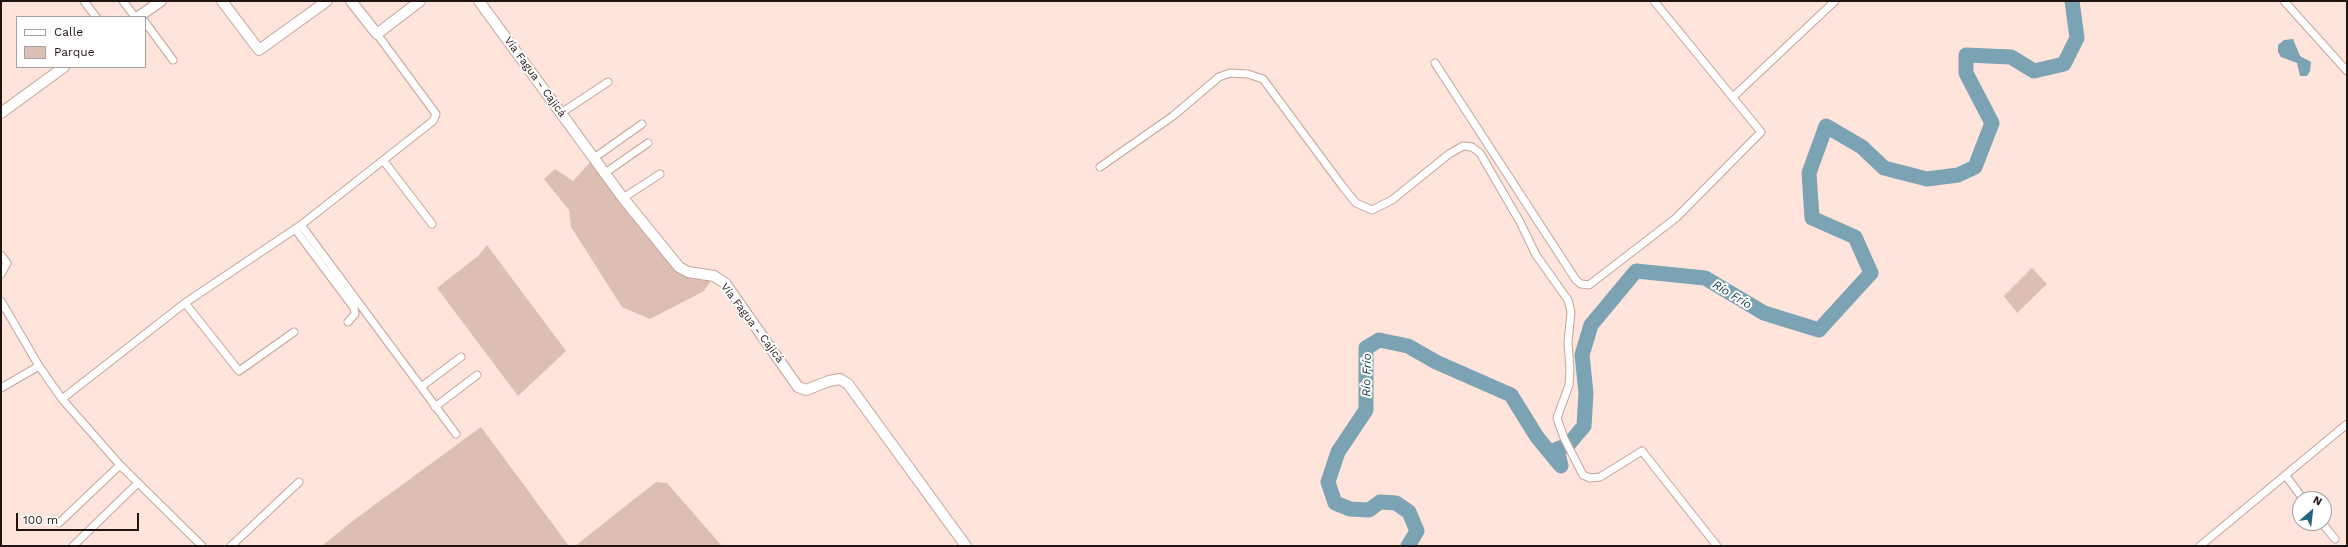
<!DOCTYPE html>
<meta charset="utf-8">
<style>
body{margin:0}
#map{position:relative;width:2348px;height:547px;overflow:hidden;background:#fee4db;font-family:"Work Sans",sans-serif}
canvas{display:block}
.frame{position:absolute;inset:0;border:2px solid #201511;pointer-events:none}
.legend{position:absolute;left:16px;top:16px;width:130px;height:52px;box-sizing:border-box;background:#fff;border:1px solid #a6a1a0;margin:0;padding:5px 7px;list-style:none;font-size:12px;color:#201511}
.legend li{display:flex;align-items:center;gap:8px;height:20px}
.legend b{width:20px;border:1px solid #a6a1a0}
.north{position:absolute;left:2292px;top:491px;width:40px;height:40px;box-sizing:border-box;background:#fff;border:1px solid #a6a1a0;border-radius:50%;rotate:28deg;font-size:11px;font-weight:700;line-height:16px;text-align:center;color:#201511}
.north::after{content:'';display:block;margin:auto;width:14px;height:18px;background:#27647b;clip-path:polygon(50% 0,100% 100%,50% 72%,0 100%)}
.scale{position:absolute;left:16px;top:513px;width:123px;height:18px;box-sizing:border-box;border:2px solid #201511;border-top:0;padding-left:5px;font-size:12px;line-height:14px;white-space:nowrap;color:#201511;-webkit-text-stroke:3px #fff;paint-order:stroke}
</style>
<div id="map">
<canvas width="2348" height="547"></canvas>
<div class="frame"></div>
<ul class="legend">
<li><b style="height:5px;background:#fff"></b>Calle</li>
<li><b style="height:11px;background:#dcbeb3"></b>Parque</li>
</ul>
<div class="north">N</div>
<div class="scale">100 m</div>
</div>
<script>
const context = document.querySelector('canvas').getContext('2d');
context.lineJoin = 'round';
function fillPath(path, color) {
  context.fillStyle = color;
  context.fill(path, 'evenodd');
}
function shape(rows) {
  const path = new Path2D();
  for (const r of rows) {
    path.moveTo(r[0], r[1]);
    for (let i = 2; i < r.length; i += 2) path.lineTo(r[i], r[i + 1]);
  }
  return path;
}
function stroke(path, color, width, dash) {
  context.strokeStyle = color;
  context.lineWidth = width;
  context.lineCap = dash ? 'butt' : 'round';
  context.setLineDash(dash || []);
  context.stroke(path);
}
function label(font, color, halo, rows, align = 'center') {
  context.font = font + ' "Work Sans",sans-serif';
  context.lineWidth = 4;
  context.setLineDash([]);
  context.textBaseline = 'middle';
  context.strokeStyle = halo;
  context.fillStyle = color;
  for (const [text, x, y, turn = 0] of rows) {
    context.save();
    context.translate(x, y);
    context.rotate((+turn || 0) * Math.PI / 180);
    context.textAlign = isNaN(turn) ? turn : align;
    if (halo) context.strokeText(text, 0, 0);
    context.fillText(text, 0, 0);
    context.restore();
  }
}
fillPath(shape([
 [594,158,679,267,714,276,704,291,650,319,622,307,571,227,569,210,544,179,555,169,573,181],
 [487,245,566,351,518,396,437,288,478,256],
 [2032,268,2047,284,2017,313,2004,296],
 [481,427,569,546,322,546,354,520],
 [656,482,667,483,722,546,575,546]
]), '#dcbeb3');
fillPath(shape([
 [2293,39,2300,56,2311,62,2310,71,2307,76,2300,76,2297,63,2281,57,2278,52,2278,45,2284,40]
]), '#7ba3b4');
stroke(shape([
 [1408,546,1417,531,1409,512,1396,503,1380,502,1369,510,1350,509,1335,503,1328,482,1338,452,1366,410,1366,348,1379,340,1408,346,1436,362,1511,395,1537,437,1561,466,1557,449,1568,445,1584,426,1586,393,1582,355,1591,325,1636,271,1705,278,1764,313,1819,330,1871,273,1855,237,1812,218,1809,173,1826,126,1862,147,1884,168,1927,179,1958,175,1975,167,1992,123,1966,73,1966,55,2011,57,2034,71,2064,64,2077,38,2072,1]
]), '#7ba3b4', 15);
const street = shape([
 [84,1,96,17],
 [123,1,135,17],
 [2284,1,2347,71],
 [145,22,173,60],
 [1435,63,1576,280,1581,284,1589,285,1676,218,1761,132,1654,1],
 [1733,97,1835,1],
 [561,113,608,82],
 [594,158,642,124],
 [383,160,432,224],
 [1100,167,1173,116,1219,77,1230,73,1248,74,1263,79,1343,187,1356,203,1372,210,1392,200,1449,154,1463,146,1472,147,1480,153,1520,222,1536,255,1568,300,1571,312,1568,342,1570,370,1569,385,1557,418,1564,438,1583,475,1590,478,1600,477,1642,451,1717,546],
 [605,173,648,143],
 [623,198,660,174],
 [301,225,456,434],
 [295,229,354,308,355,314,348,322],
 [1,255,7,263,1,274],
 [1,301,39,366,62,399,120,465,202,546],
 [185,303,239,371,294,332],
 [421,387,461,357],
 [1,388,39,366],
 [62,399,185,303,301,225,433,121,436,114,377,34],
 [435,407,477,375],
 [2286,476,2303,499],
 [59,523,120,465],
 [2322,523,2335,539],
 [73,546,138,483],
 [231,546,299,482],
 [2200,546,2347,424]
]);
const secondary = shape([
 [222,1,259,50,327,1],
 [351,1,377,34,420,1],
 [479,1,623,198,679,267,688,272,714,276,725,283,798,387,806,390,829,381,840,379,848,384,966,546],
 [138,17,161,1],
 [1,113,64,67]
]);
stroke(street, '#c2a499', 9);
stroke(secondary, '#c2a499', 12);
stroke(street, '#fff', 7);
stroke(secondary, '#fff', 10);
label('11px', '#201511', '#fff', [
 ["Vía Fagua - Cajicá",535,77,54],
 ["Vía Fagua - Cajicá",752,323,53]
]);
label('italic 12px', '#113644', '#fff', [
 ["Río Frío",1732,295,31],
 ["Río Frío",1367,375,-89]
]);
</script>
